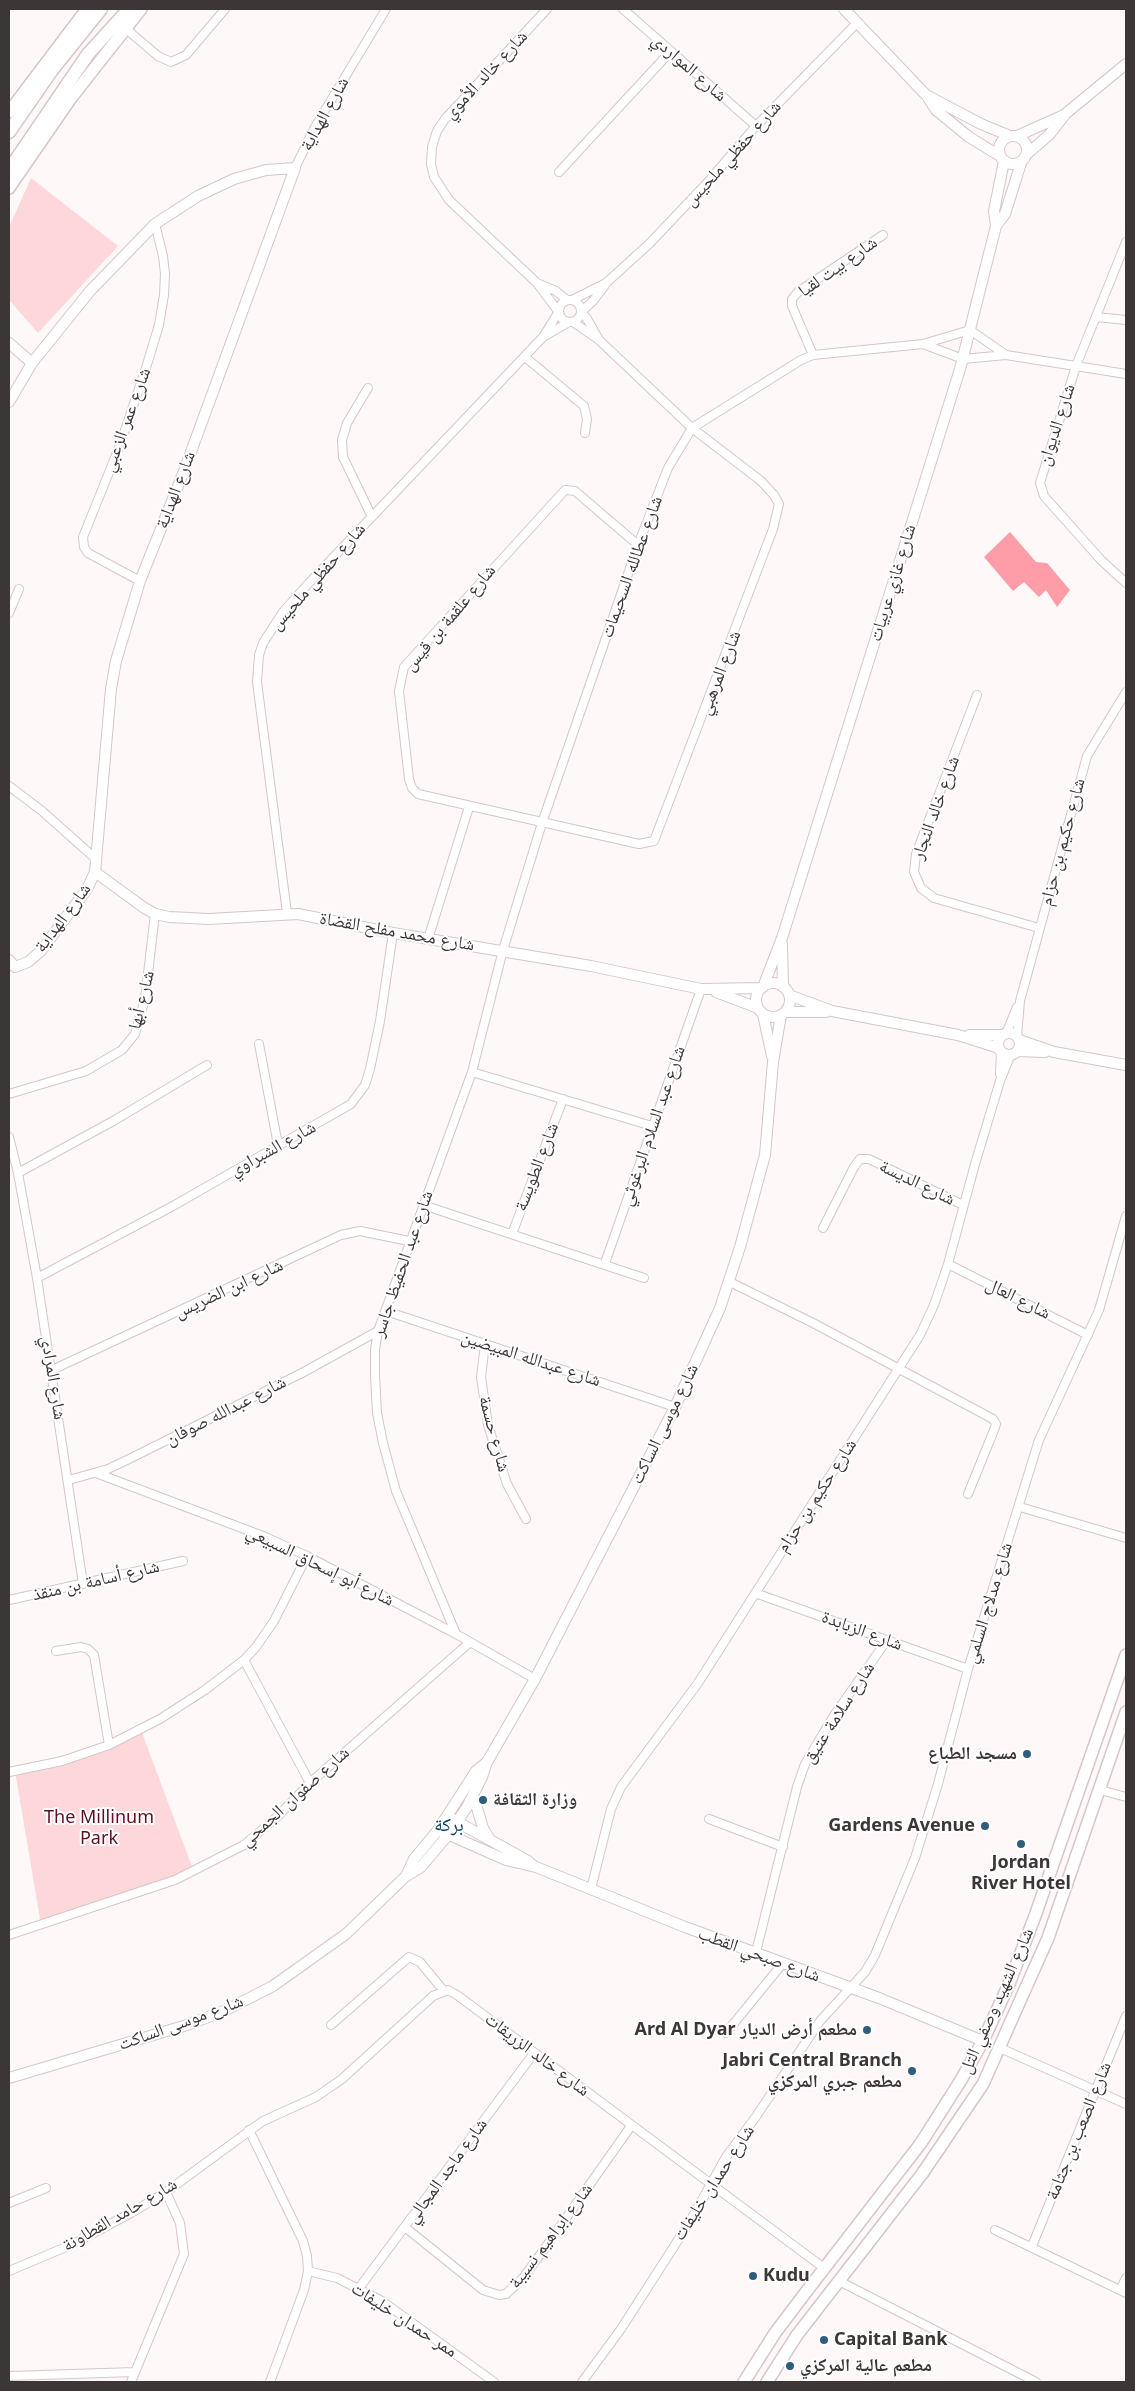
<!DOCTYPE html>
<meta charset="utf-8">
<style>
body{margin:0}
#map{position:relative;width:1135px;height:2391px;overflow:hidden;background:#fff8f9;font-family:"Noto Sans",sans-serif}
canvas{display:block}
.frame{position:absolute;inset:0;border:10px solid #3d3637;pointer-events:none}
</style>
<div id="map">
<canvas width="1135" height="2391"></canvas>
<div class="frame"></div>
</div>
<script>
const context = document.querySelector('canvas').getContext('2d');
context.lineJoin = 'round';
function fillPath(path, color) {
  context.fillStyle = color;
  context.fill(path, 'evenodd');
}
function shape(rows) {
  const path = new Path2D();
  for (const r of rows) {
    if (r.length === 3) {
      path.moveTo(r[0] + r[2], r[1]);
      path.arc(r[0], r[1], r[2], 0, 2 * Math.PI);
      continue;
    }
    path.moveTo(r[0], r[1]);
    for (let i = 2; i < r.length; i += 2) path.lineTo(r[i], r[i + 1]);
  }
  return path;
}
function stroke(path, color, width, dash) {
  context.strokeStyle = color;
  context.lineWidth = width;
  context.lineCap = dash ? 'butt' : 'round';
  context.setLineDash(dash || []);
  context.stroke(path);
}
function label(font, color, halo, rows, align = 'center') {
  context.font = font + ' "Noto Sans","Noto Naskh Arabic",sans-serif';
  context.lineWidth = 4;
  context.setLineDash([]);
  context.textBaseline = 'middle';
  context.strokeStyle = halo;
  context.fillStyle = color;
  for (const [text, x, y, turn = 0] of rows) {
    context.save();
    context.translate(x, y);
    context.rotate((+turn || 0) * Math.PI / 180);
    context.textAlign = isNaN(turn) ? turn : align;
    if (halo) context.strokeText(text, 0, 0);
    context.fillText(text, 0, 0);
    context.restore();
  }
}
fillPath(shape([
 [31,178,118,246,38,333,9,300,9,227],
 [141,1730,194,1872,41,1925,15,1771,62,1761]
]), '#fed7da');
fillPath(shape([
 [1010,532,1036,562,1047,563,1070,590,1057,607,1046,590,1039,597,1024,582,1013,591,984,557]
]), '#fe9ca7');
const minor = shape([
 [547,9,445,119,437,131,432,147,431,164,434,177,449,200,537,283,558,311],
 [623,9,756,126],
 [125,28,158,56,171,62,186,55,225,9],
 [295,168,315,127,386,9],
 [559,172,670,52],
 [1126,242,1076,366,1040,483,1044,496,1101,560,1126,583],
 [537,283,556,291,567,300],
 [570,311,11],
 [572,300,606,283,650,243,706,184,756,126,858,22],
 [581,312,593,301,605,285],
 [581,313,586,317,599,340],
 [1096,317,1126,320],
 [573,322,599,340,692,428,761,481,774,495,779,504,773,529,654,841,639,844,418,794,412,788,409,779,399,691,404,667,565,490,575,491,638,545],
 [543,337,569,322],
 [923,344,963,359,1006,355,1126,374],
 [813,355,792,306,792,299,798,292,883,235],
 [525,357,584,406,587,419,585,433],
 [368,388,347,423,342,440,343,457,372,517],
 [140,581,88,553,84,547,83,537,120,445,146,368,159,325,164,295,165,274,163,256,155,224],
 [9,613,19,589],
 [977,695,916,854,914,872,921,888,934,898,1039,928],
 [9,786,42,811,97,860],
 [287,913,257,682,259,655,263,643,283,612,308,584,543,337,558,313],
 [428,939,469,807],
 [1006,1034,1017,1007],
 [1017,1036,1020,1001,1087,756,1126,692],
 [259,1044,278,1145],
 [472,1072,652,1126],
 [1000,1074,1001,1051],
 [9,1094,86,1071,122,1050,135,1034,145,999,155,914],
 [9,1137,18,1173,37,1278,83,1584],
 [18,1173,115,1120,207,1065],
 [423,1205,644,1278],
 [823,1228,854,1167,860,1159,869,1159,963,1205],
 [512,1234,563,1099],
 [605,1263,701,989],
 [948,1264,1088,1335],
 [37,1278,173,1206,351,1104,365,1085,370,1069,380,1021,393,933],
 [728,1281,815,1324,993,1419,996,1424,994,1430,968,1494],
 [386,1311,675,1407],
 [485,1344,481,1377,488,1425,507,1484,526,1519],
 [52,1370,341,1235,360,1231,409,1241],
 [96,1473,263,1536,307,1556,456,1634,535,1679],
 [69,1480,108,1469,127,1460,302,1373,378,1331],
 [1020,1507,1126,1538],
 [755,1593,968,1669],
 [9,1600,183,1561],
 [456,1634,396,1491,383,1443,377,1413,375,1375,375,1350,378,1331,472,1072,503,950,542,823,638,545,668,468,692,428,801,360,813,355,923,344,970,330,1006,355],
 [56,1651,81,1647,88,1649,94,1655,109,1745],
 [244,1660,310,1783],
 [9,1772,62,1761,109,1745,160,1719,205,1690,244,1660,256,1647,274,1621,307,1556],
 [1100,1790,1126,1797],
 [709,1819,783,1847],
 [591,1889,611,1809,621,1787,698,1683,920,1335,934,1305,948,1264,975,1164,1000,1081,1011,1054],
 [9,1935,175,1880,244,1845,277,1817,310,1783,469,1643],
 [756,1952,797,1787,805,1764,833,1717,887,1640],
 [331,2025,409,1957,420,1962,443,1990],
 [726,2033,783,1963],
 [1000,2048,1126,2104],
 [249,2130,303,2241,307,2256,308,2271,304,2290,270,2382],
 [9,2203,46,2188],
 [406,2228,483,2290,499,2295,506,2294,523,2278,545,2248,631,2126],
 [995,2230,1126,2293],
 [1032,2246,1126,2016],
 [9,2271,73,2244,131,2213,166,2192,263,2121,316,2097,342,2079,433,1996,448,1990,457,1995,824,2268],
 [308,2271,337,2278,382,2301,494,2382],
 [839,2281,1036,2382],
 [359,2288,534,2053],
 [1120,2290,1126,2278],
 [9,2376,135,2372],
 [131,2382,184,2254,180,2223,166,2192],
 [582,2382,621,2329,689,2223,726,2157,755,2118,820,2021,865,1972,875,1955,915,1858,938,1784,968,1669,1039,1440,1099,1310,1126,1216]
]);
const tertiary = shape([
 [844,9,927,96,936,110,969,137,1000,156],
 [928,96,981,124,1010,136],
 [1013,150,14],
 [1017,136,1064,115,1126,64],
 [1028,153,1049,135,1064,116],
 [996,226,1005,214,1021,163],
 [9,343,32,363],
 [9,402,32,363,90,291,155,224,198,196,234,179,266,170,295,168,184,471,140,581,116,661,111,689,95,872,87,889,41,951,28,962,15,967,9,960],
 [95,872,143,907,155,914,169,917,209,919,298,914,393,933,591,966,701,989,761,988],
 [782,944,783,987],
 [773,1000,17],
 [763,987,782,938,960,369,996,226,994,211,1004,161],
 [716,992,758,1008],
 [789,995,832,1011,958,1035,999,1048],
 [785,1012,826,1012],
 [763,1014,772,1056],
 [1009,1044,11],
 [969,1035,1003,1035],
 [1019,1040,1054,1052,1126,1065],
 [1017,1051,1045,1052],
 [473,1795,483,1828,490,1840],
 [452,1819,528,1861,535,1867],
 [438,1830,506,1860,536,1867,685,1927,879,1998,983,2041],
 [406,1876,414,1859,438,1830,476,1771,487,1762],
 [9,2078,187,2025,224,2011,273,1986,346,1934,405,1877,421,1867,448,1835,467,1807,482,1777,487,1762,535,1679,675,1407,720,1308,740,1247,765,1155,773,1062,781,1015]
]);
const secondary = shape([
 [9,112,87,9],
 [9,188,71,98,141,9],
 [744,2382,775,2333,806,2292,921,2143,961,2080,983,2041,1009,1984,1035,1916,1126,1655],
 [767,2382,797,2335,922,2174,983,2084,1048,1938,1126,1712]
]);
const primary = shape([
 [9,132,52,70,101,9],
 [9,170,88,54,129,9]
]);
stroke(minor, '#d6c6c7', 10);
stroke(tertiary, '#d6c6c7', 12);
stroke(secondary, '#d6c6c7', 14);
stroke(primary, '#d6c6c7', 15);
stroke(minor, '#fff', 8);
stroke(tertiary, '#fff', 10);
stroke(secondary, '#fff', 11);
stroke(primary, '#fff', 12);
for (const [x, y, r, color] of [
 [1027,1754,5,"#2f5e7d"],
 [483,1800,5,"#2f5e7d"],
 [985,1826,5,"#2f5e7d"],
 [1021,1844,5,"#2f5e7d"],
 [867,2030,5,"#2f5e7d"],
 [912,2071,5,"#2f5e7d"],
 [753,2276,5,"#2f5e7d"],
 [824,2340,5,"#2f5e7d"],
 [790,2366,5,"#2f5e7d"]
]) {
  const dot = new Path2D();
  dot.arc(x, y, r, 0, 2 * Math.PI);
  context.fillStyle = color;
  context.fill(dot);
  stroke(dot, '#fff', 2);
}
label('18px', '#3d3637', '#fff', [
 ["شارع المواردي",689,68,41],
 ["شارع خالد الأموي",486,75,-47],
 ["شارع الهداية",325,114,-61],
 ["شارع حفظي ملحيس",733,154,-48],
 ["شارع بيت لقيا",838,267,-35],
 ["شارع عمر الزعبي",127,420,-70],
 ["شارع الديوان",1057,425,-72],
 ["شارع الهداية",176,490,-69],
 ["شارع عطالله السحيمات",632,567,-70],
 ["شارع حفظي ملحيس",318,577,-49],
 ["شارع غازي عربيات",893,583,-73],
 ["شارع علقمة بن قيس",450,618,-50],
 ["شارع المرهبي",720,673,-69],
 ["شارع خالد النجار",936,808,-70],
 ["شارع حكيم بن حزام",1063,842,-75],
 ["شارع الهداية",63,918,-53],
 ["شارع محمد مفلح القضاة",397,932,10],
 ["شارع أبها",142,1000,-76],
 ["شارع عبد السلام البرغوثي",653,1126,-71],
 ["شارع الشبراوي",273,1149,-29],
 ["شارع الطويسة",537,1167,-69],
 ["شارع الديسة",917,1183,26],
 ["شارع عبد الحفيظ جاسر",403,1264,-71],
 ["شارع ابن الضريس",229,1289,-25],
 ["شارع العال",1018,1299,27],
 ["شارع عبدالله المبيضين",531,1359,18],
 ["شارع المرادي",53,1378,81],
 ["شارع عبدالله صوفان",226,1411,-27],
 ["شارع موسى الساكت",665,1424,-64],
 ["شارع حسمة",494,1434,75],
 ["شارع حكيم بن حزام",817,1496,-57],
 ["شارع أبو إسحاق السبيعي",320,1566,26],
 ["شارع أسامة بن منقذ",96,1581,-13],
 ["شارع مدلاج السلمي",989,1603,-73],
 ["شارع الزبابدة",862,1631,20],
 ["شارع سلامة عتيق",839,1713,-57],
 ["شارع صفوان الجمحي",295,1797,-42],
 ["شارع صبحي القطب",759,1955,20],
 ["شارع الشهيد وصفي التل",997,2001,-66],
 ["شارع موسى الساكت",181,2023,-20],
 ["شارع خالد الزريقات",537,2055,37],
 ["شارع الصعب بن جثامة",1079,2131,-68],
 ["شارع ماجد المجالي",447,2171,-54],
 ["شارع حمدان خليفات",714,2183,-57],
 ["شارع حامد القطاونة",120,2215,-30],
 ["شارع إبراهيم نسيبة",551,2236,-53],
 ["ممر حمدان خليفات",404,2320,33]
]);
label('bold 18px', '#3d3637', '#fff', [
 ["مسجد الطباع",1017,1754],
 ["وزارة الثقافة",493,1800,"left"],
 ["Gardens Avenue",975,1826],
 ["Jordan",1021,1863,"center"],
 ["River Hotel",1021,1884,"center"],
 ["Ard Al Dyar مطعم أرض الديار",857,2030],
 ["Jabri Central Branch",902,2061],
 ["مطعم جبري المركزي",902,2082],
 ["Kudu",763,2276,"left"],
 ["Capital Bank",834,2340,"left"],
 ["مطعم عالية المركزي",800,2366,"left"]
], 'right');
label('18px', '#630d23', '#fff', [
 ["The Millinum",99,1818],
 ["Park",99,1839]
]);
label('19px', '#054263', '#fff', [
 ["بركة",449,1826]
]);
</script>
